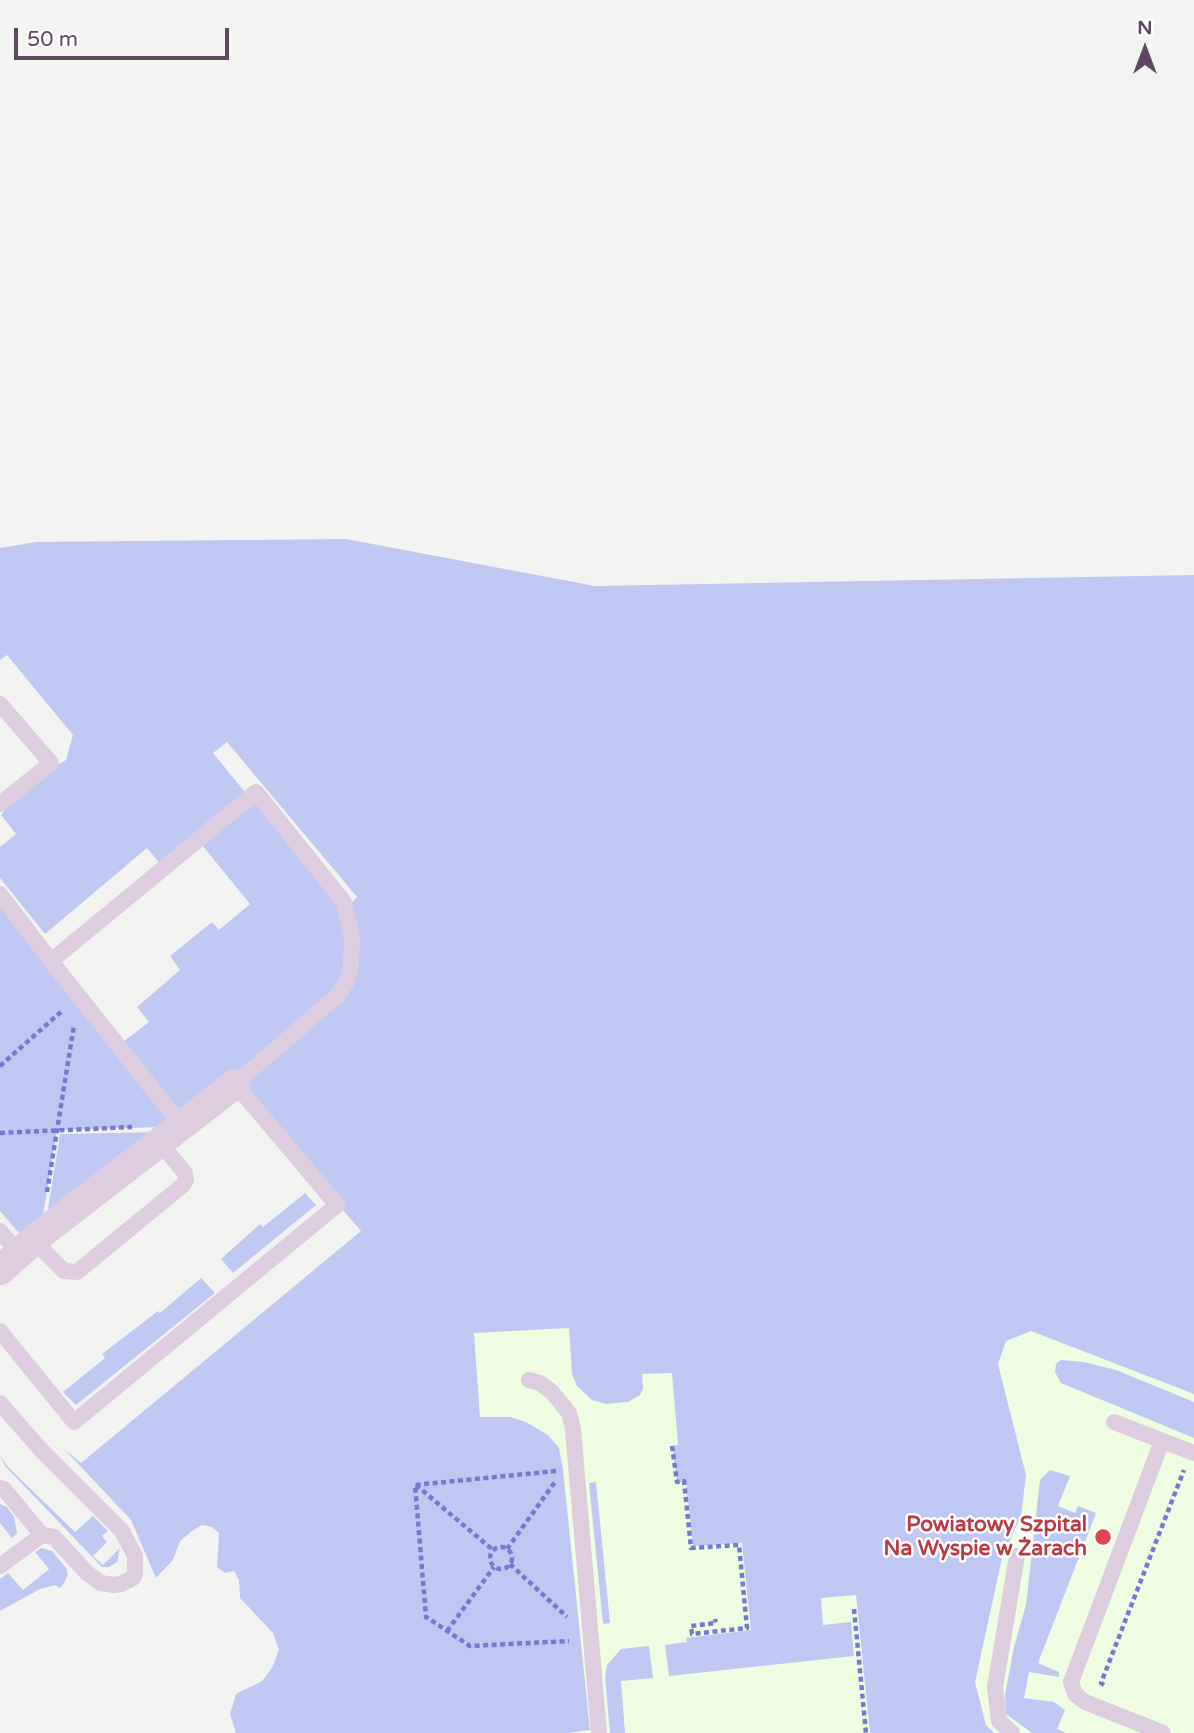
<!DOCTYPE html>
<meta charset="utf-8">
<style>
body{margin:0}
#map{position:relative;width:1194px;height:1733px;overflow:hidden;background:#f3f4f2;font-family:"Varela Round",sans-serif}
canvas{display:block}
.north{position:absolute;left:1110px;top:14px;width:70px;height:70px;-webkit-text-stroke:5px #fff;paint-order:stroke;rotate:0deg;font-size:19px;font-weight:700;line-height:28px;text-align:center;color:#5e4860}
.north::after{content:'';display:block;margin:auto;width:24px;height:32px;background:#5e4860;clip-path:polygon(50% 0,100% 100%,50% 72%,0 100%)}
.scale{position:absolute;left:14px;top:28px;width:215px;height:32px;box-sizing:border-box;border:4px solid #5e4860;border-top:0;padding-left:9px;font-size:21px;line-height:24px;white-space:nowrap;color:#5e4860;-webkit-text-stroke:5px #fff;paint-order:stroke}
</style>
<div id="map">
<canvas width="1194" height="1733"></canvas>
<div class="north">N</div>
<div class="scale">50 m</div>
</div>
<script>
const context = document.querySelector('canvas').getContext('2d');
context.lineJoin = 'round';
function fillPath(path, color) {
  context.fillStyle = color;
  context.fill(path, 'evenodd');
}
function shape(rows) {
  const path = new Path2D();
  for (const r of rows) {
    if (r.length === 3) {
      path.moveTo(r[0] + r[2], r[1]);
      path.arc(r[0], r[1], r[2], 0, 2 * Math.PI);
      continue;
    }
    path.moveTo(r[0], r[1]);
    for (let i = 2; i < r.length; i += 2) path.lineTo(r[i], r[i + 1]);
  }
  return path;
}
function stroke(path, color, width, dash) {
  context.strokeStyle = color;
  context.lineWidth = width;
  context.lineCap = dash ? 'butt' : 'round';
  context.setLineDash(dash || []);
  context.stroke(path);
}
function label(font, color, halo, rows, align = 'center') {
  context.font = font + ' "Varela Round",sans-serif';
  context.lineWidth = 5;
  context.setLineDash([]);
  context.textBaseline = 'middle';
  context.strokeStyle = halo;
  context.fillStyle = color;
  for (const [text, x, y, turn = 0] of rows) {
    context.save();
    context.translate(x, y);
    context.rotate((+turn || 0) * Math.PI / 180);
    context.textAlign = isNaN(turn) ? turn : align;
    if (halo) context.strokeText(text, 0, 0);
    context.fillText(text, 0, 0);
    context.restore();
  }
}
fillPath(shape([
 [493,1286,784,1385,885,1653,897,1733,420,1733,399,1476],
 [1031,1331,1194,1394,1194,1733,994,1733,986,1725,975,1682,1002,1558,1021,1516,1026,1475,998,1364,1006,1341]
]), '#effde3');
fillPath(shape([
 [346,539,595,586,1194,575,1194,1394,1031,1331,1006,1341,998,1364,1026,1475,1021,1516,1002,1558,975,1682,986,1725,994,1733,870,1733,856,1595,821,1598,823,1625,851,1622,854,1656,669,1676,665,1645,687,1642,686,1638,751,1630,742,1543,693,1546,686,1482,677,1482,672,1446,678,1445,672,1373,642,1374,643,1389,640,1395,628,1402,606,1404,592,1400,577,1386,572,1374,569,1328,474,1333,480,1417,510,1417,526,1422,548,1435,559,1448,563,1470,590,1730,567,1733,236,1733,230,1714,236,1694,262,1681,272,1668,279,1650,273,1633,240,1598,239,1580,234,1571,225,1573,217,1567,219,1533,212,1527,202,1525,192,1531,180,1541,173,1560,156,1578,131,1520,64,1449,81,1463,361,1231,238,1089,344,997,350,904,357,897,227,742,213,753,245,792,162,866,147,848,45,934,0,878,0,847,16,834,1,815,10,803,49,770,66,760,73,735,7,655,0,660,0,548,36,542],
 [255,800,339,903,347,940,342,979,333,992,183,1118,123,1042,149,1022,137,1007,180,970,170,956,212,922,219,930,250,904,202,845],
 [0,907,169,1122,166,1127,57,1130,41,1227,24,1239,0,1211],
 [166,1132,45,1227,60,1134],
 [305,1193,316,1205,233,1273,221,1259,260,1224,263,1227],
 [201,1278,215,1293,76,1405,63,1392,105,1358,102,1354,158,1311,160,1313],
 [1061,1360,1084,1362,1116,1370,1194,1402,1194,1438,1061,1383,1055,1372,1056,1364],
 [0,1456,8,1467,75,1532,93,1516,108,1531,102,1536,107,1542,93,1556,103,1565,120,1548,117,1562,109,1567,102,1567,5,1466],
 [1050,1470,1070,1476,1058,1506,1075,1513,1078,1506,1096,1513,1038,1663,1059,1672,1059,1677,1029,1672,1024,1698,1054,1702,1065,1710,1057,1729,1066,1733,1032,1733,1006,1714,1005,1695,1014,1647,1026,1605,1040,1480],
 [596,1482,610,1623,603,1624,589,1483],
 [0,1504,7,1507,14,1517,17,1533,12,1538,0,1523],
 [41,1548,52,1551,66,1568,68,1574,64,1583,60,1588,55,1585,40,1589,0,1611,0,1579,8,1573,23,1590,49,1569,35,1552],
 [649,1646,653,1678,621,1681,625,1733,610,1733,605,1677,607,1665,621,1649]
]), '#bfc8f2');
stroke(shape([
 [0,1066,62,1011],
 [0,1133,132,1127],
 [47,1192,74,1025],
 [672,1446,677,1482,684,1481,691,1548,739,1545,747,1628,692,1634,691,1626,716,1623,715,1619],
 [556,1471,415,1485,426,1617,470,1646,569,1641],
 [416,1485,493,1550],
 [501,1558,11],
 [507,1549,555,1482],
 [510,1564,567,1617],
 [854,1609,866,1733],
 [447,1631,494,1567],
 [1104,1685,1101,1683,1184,1470]
]), '#7579d3', 4.5, [5, 3.5]);
stroke(shape([
 [0,704,51,763,0,804],
 [0,894,51,961],
 [0,1231,19,1253],
 [33,1240,64,1271,77,1272,183,1185,186,1180,185,1173,160,1143],
 [0,1331,74,1422,337,1205,235,1084,338,995,346,983,351,966,352,939,344,902,256,792,51,961,182,1126],
 [529,1380,540,1383,552,1392,569,1413,573,1429,599,1733],
 [0,1403,41,1450,122,1531,135,1556,135,1573,133,1578,121,1584,114,1585,101,1583,87,1573,54,1537,42,1535],
 [1114,1422,1194,1453],
 [1162,1441,1071,1682,1075,1694,1085,1702,1163,1733],
 [0,1488,4,1489,42,1535,0,1566],
 [1012,1733,999,1721,995,1687,1017,1556]
]), '#ddcddf', 16);
stroke(shape([
 [0,1270,42,1233,235,1084]
]), '#ddcddf', 30);
for (const [x, y, r, color] of [
 [1103,1537,9,"#e0444e"]
]) {
  const dot = new Path2D();
  dot.arc(x, y, r, 0, 2 * Math.PI);
  context.fillStyle = color;
  context.fill(dot);
  stroke(dot, '#fff', 2.5);
}
label('bold 21px', '#be3a42', '#fff', [
 ["Powiatowy Szpital",1087,1525],
 ["Na Wyspie w Żarach",1087,1549]
], 'right');
</script>
